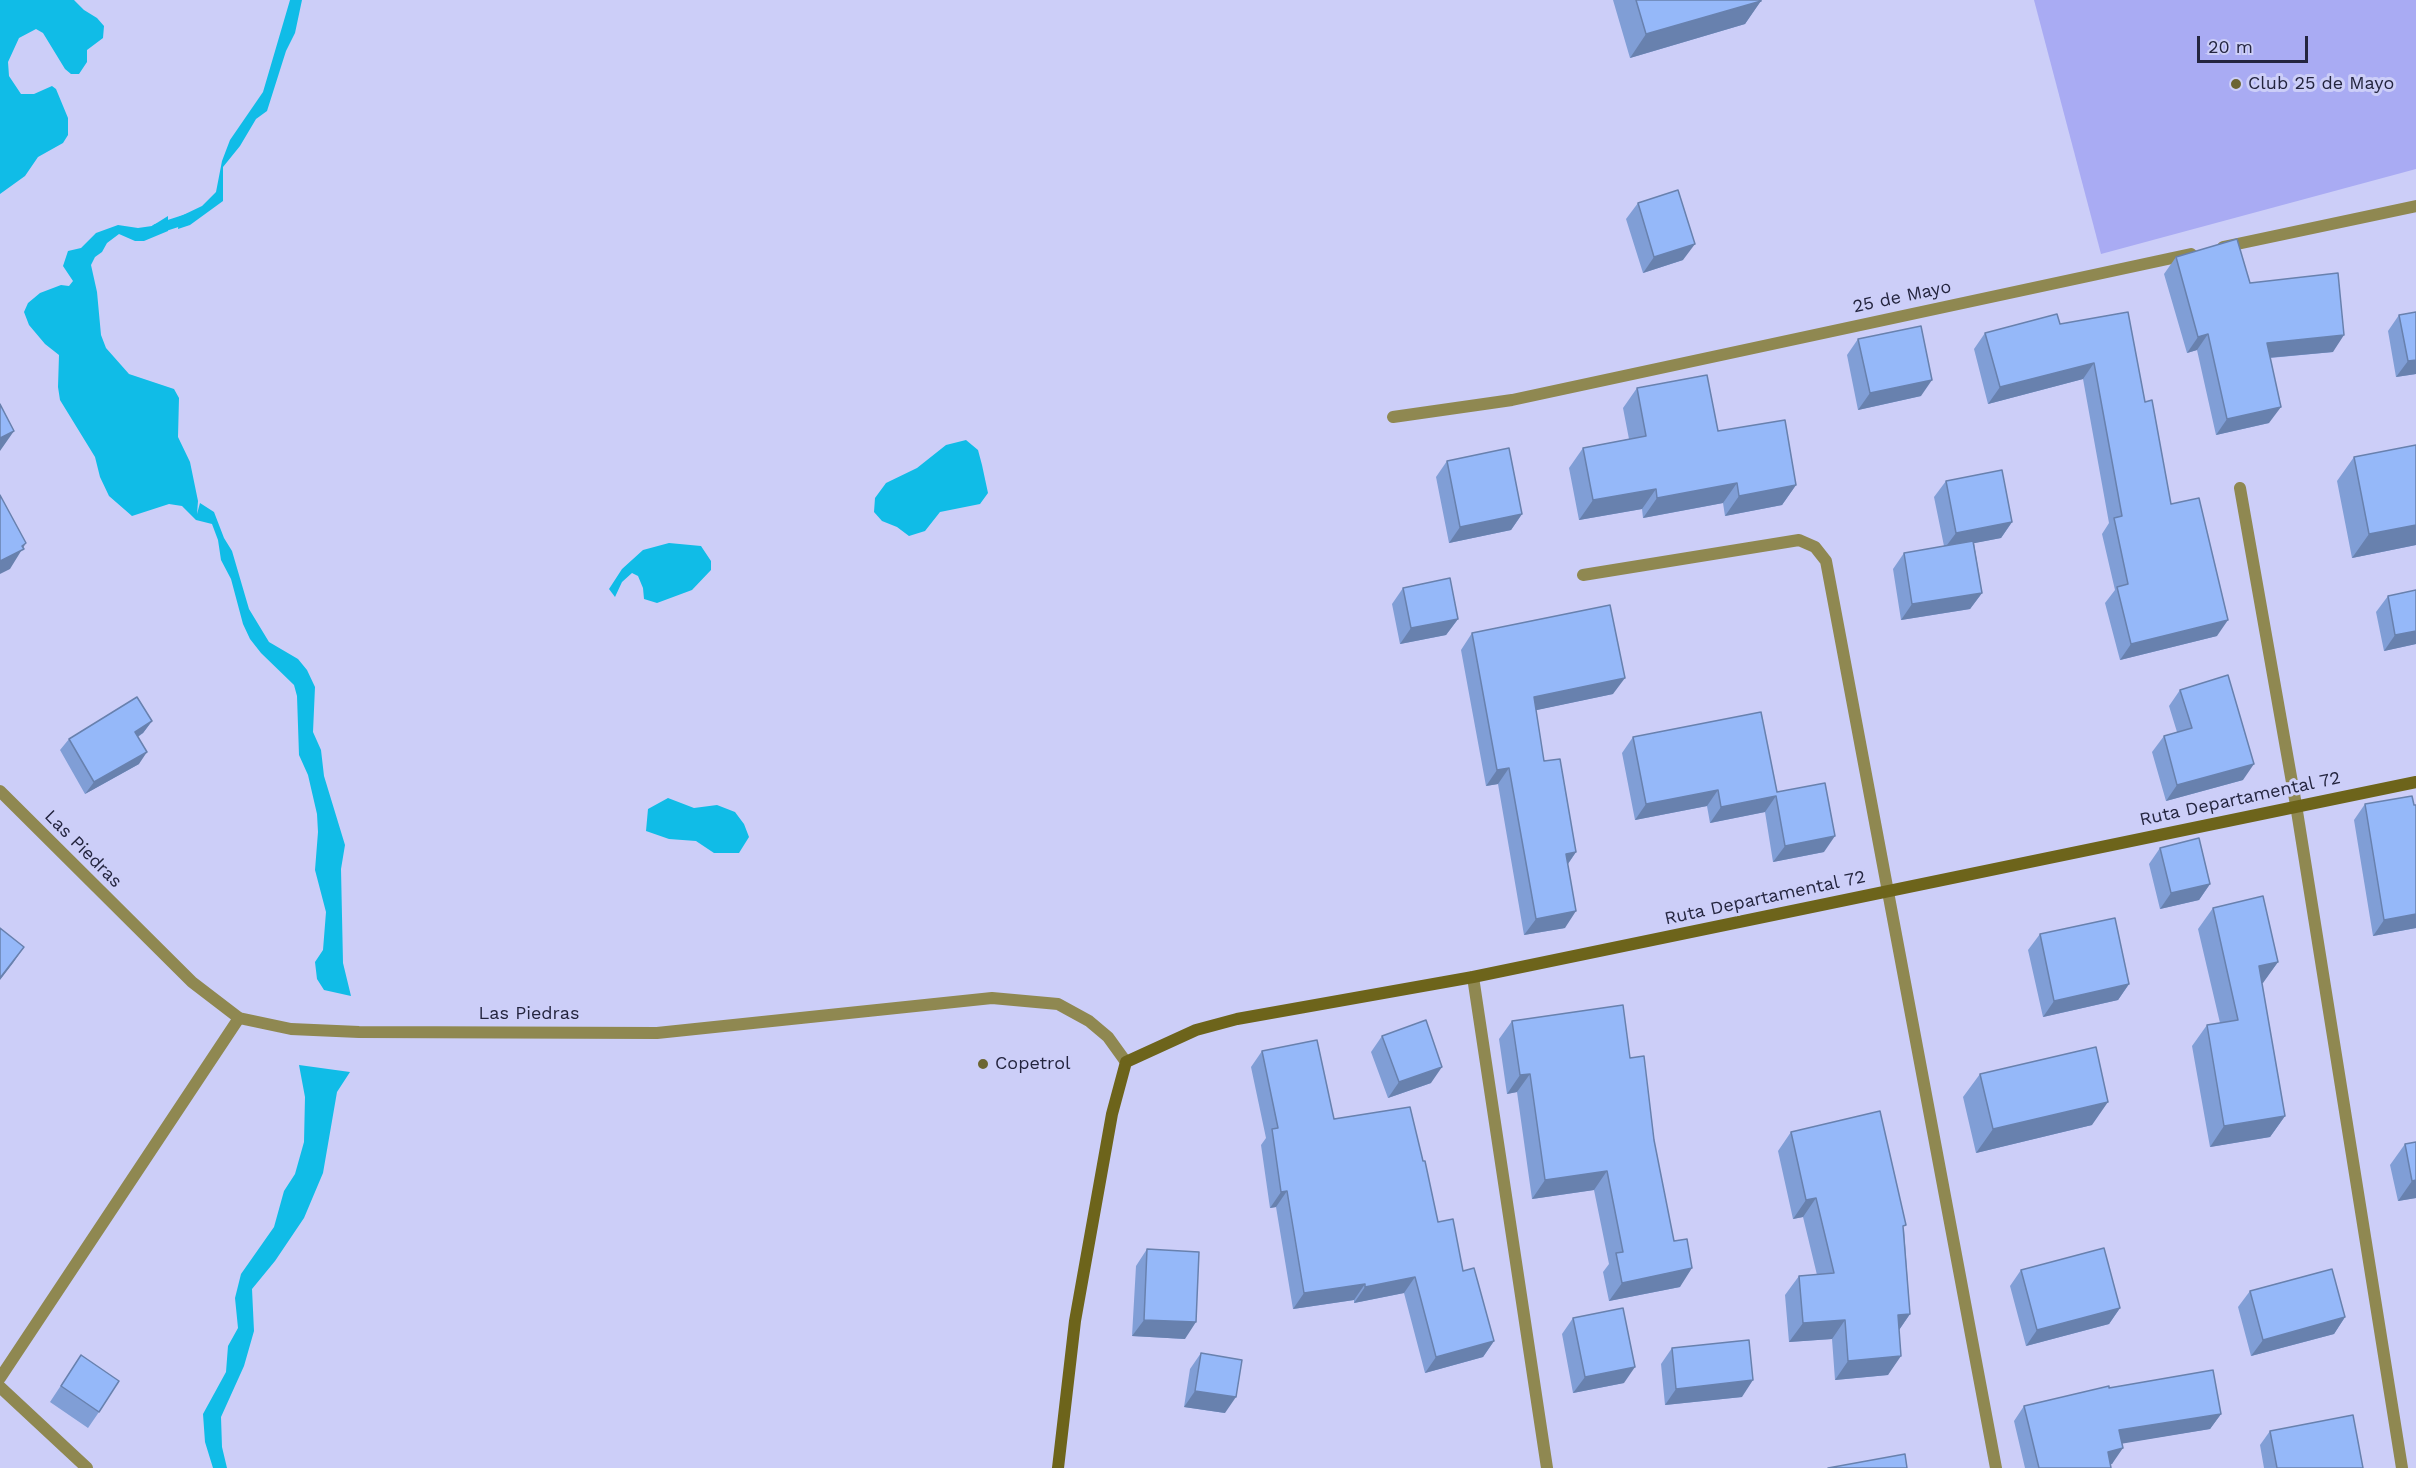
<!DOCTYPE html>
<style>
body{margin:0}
#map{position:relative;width:2416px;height:1468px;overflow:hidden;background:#cccef8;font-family:"Work Sans",sans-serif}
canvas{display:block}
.scale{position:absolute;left:2197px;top:36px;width:111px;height:27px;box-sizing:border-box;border:3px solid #24253f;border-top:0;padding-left:8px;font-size:18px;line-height:21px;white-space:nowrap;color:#24253f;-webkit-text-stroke:4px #cccef8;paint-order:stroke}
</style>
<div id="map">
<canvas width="2416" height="1468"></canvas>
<div class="scale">20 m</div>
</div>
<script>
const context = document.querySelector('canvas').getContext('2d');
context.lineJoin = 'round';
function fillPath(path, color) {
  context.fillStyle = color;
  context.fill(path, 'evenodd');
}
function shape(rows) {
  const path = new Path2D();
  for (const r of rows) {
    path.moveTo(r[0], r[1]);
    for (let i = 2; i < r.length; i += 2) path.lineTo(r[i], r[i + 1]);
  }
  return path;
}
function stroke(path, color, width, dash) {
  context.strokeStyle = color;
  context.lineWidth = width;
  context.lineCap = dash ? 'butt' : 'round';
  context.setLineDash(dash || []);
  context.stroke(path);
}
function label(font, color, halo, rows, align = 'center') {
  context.font = font + ' "Work Sans",sans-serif';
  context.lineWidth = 6;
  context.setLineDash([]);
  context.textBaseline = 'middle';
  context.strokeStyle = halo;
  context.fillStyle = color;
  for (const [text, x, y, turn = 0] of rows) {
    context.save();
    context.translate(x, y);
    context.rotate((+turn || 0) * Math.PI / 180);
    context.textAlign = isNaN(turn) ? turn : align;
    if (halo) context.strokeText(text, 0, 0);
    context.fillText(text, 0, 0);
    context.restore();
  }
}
fillPath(shape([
 [2034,0,2416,0,2416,169,2101,254]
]), '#a9abf3');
fillPath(shape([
 [0,0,74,0,84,10,97,18,104,26,103,38,87,50,87,62,79,74,71,74,65,69,43,33,36,29,19,38,8,62,9,76,21,94,34,94,52,86,56,89,68,118,68,135,63,143,38,157,25,176,0,194],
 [290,0,302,0,295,33,286,51,267,111,256,119,240,146,223,167,223,201,190,225,178,229,179,217,202,206,216,192,222,161,230,140,263,92],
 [168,216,168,231,144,241,135,241,119,234,107,243,102,252,95,257,91,265,97,292,101,335,106,348,129,374,174,389,179,398,178,437,190,462,198,501,197,514,200,503,214,512,224,538,232,551,249,609,269,642,298,659,307,670,315,687,313,732,321,750,324,776,345,845,341,869,343,963,351,996,324,990,317,979,315,962,323,950,326,912,315,870,318,832,317,814,308,775,299,755,297,696,294,685,261,653,250,639,243,624,231,579,221,560,218,540,212,524,196,520,182,506,169,504,132,516,109,496,100,477,95,457,60,400,58,387,59,355,45,344,29,325,24,312,28,303,40,293,61,285,69,286,73,281,63,266,68,251,81,248,96,233,118,225,138,228,152,226],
 [966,440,978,450,982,465,988,493,980,504,940,512,925,531,909,536,897,527,882,521,874,512,875,498,886,483,917,468,946,445],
 [669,543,701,546,711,561,711,570,692,590,657,603,644,599,643,588,638,576,632,573,622,582,615,597,609,589,622,569,643,550],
 [668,798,694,808,717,805,735,812,744,824,749,837,739,853,714,853,696,841,669,839,646,831,648,809],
 [299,1065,350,1072,337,1092,323,1173,304,1218,275,1261,252,1289,254,1331,244,1366,221,1417,222,1447,227,1468,213,1468,205,1442,203,1414,226,1372,228,1346,238,1328,235,1298,241,1274,274,1227,284,1191,295,1174,304,1142,305,1097]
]), '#10bce7');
stroke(shape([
 [156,229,190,218]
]), '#10bce7', 10);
stroke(shape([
 [2223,247,2416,206],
 [1393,417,1512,400,2191,254],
 [2240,488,2296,805,2402,1468],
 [1583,575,1799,540,1815,547,1826,561,1996,1468],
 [1473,977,1547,1468],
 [0,1378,239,1018],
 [0,1387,87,1468]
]), '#8f8851', 12);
stroke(shape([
 [0,791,192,982,239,1018,291,1029,359,1032,657,1033,992,998,1058,1004,1089,1021,1108,1037,1126,1062]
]), '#8f8851', 12);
stroke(shape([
 [1058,1468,1075,1321,1112,1114,1126,1062,1196,1030,1237,1019,1473,977,2416,782]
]), '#6d641b', 12);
fillPath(shape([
 [1613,0,1761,0,1745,24,1630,58],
 [1638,203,1683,260,1643,273,1626,219],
 [2176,257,2250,283,2333,352,2270,358,2269,423,2216,435,2197,350,2187,353,2164,274],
 [2416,312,2416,374,2396,377,2388,331,2399,315],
 [2060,324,2145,402,2171,504,2217,636,2120,660,2105,603,2115,590,2102,534,2109,523,2083,379,1988,404,1974,349,1985,333],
 [1858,339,1921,396,1858,410,1847,355],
 [1637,388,1718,431,1796,485,1782,505,1725,516,1723,503,1643,518,1642,509,1579,520,1569,468,1583,448,1629,439,1623,408],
 [2416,445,2416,545,2352,558,2337,481,2354,457],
 [1447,461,1522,514,1511,530,1449,543,1436,477],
 [1946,481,2012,522,2001,538,1974,543,1982,593,1970,609,1901,620,1893,569,1904,553,1944,546,1934,497],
 [1403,588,1458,619,1446,635,1400,644,1392,604],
 [2416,590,2416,644,2384,651,2376,612,2388,596],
 [1472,633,1613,694,1536,710,1544,761,1576,852,1568,864,1565,928,1524,935,1498,784,1486,786,1461,650],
 [2180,690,2243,780,2166,801,2152,752,2164,736,2177,732,2169,706],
 [152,721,143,733,138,737,139,764,85,794,60,750,69,739],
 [1633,737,1777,792,1824,852,1773,862,1765,812,1710,823,1707,806,1635,820,1622,753],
 [2365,804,2416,805,2416,928,2373,936,2354,820],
 [2160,848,2210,884,2199,900,2160,909,2149,864],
 [2213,908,2278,962,2262,983,2285,1116,2270,1137,2210,1147,2192,1046,2207,1025,2220,1023,2198,929],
 [2040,934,2129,984,2118,1000,2043,1017,2028,950],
 [1512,1021,1630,1058,1654,1140,1680,1287,1609,1301,1603,1272,1609,1264,1594,1190,1532,1199,1517,1092,1507,1094,1499,1039],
 [1382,1036,1431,1083,1388,1098,1371,1052],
 [1262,1051,1334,1119,1438,1222,1463,1271,1494,1341,1483,1357,1425,1373,1404,1293,1354,1303,1354,1300,1293,1309,1276,1207,1270,1208,1261,1145,1266,1138,1251,1067],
 [1980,1074,2092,1125,1976,1153,1963,1097],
 [1791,1132,1904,1229,1910,1314,1899,1330,1888,1375,1835,1380,1832,1339,1789,1342,1785,1295,1799,1276,1817,1275,1803,1217,1793,1219,1778,1151],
 [2416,1142,2416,1198,2398,1201,2390,1165,2405,1144],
 [1147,1249,1185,1339,1132,1336,1136,1266],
 [2021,1270,2120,1308,2109,1324,2026,1346,2010,1286],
 [2250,1291,2345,1317,2334,1334,2251,1356,2238,1307],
 [1573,1318,1624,1383,1573,1393,1562,1334],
 [1672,1348,1742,1397,1665,1405,1661,1364],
 [1201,1353,1225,1413,1184,1407,1190,1369],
 [81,1355,99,1412,88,1428,50,1402],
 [2109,1388,2221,1414,2210,1429,2122,1443,2112,1464,2110,1464,2111,1468,2025,1468,2014,1421,2024,1406],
 [2270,1431,2363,1468,2264,1468,2260,1445]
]), '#809ed6');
fillPath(shape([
 [1761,1,1745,24,1630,58,1646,34],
 [1695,244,1683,260,1643,273,1654,257],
 [2208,334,2197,350,2187,353,2198,337],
 [2344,335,2333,352,2255,359,2267,343],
 [2416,360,2416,374,2396,377,2408,361],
 [2094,363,2083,379,1988,404,2000,387],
 [1932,380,1921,396,1858,410,1870,393],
 [2281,407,2269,423,2216,435,2227,419],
 [14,431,0,451,0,438],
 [1737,483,1723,503,1643,518,1657,498],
 [1796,485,1782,505,1725,516,1739,496],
 [1656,489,1642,509,1579,520,1593,500],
 [1522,514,1511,530,1449,543,1460,527],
 [2012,522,2001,538,1944,549,1956,533],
 [2416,525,2416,545,2352,558,2369,534],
 [26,543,10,569,0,574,0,561],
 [1982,593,1970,609,1901,620,1912,604],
 [1458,619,1446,635,1400,644,1411,628],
 [2228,620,2217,636,2120,660,2131,644],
 [2416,631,2416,644,2384,651,2395,635],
 [1625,678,1613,694,1523,713,1534,697],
 [152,721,143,733,126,744,135,732],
 [147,752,139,764,85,794,94,782],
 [2254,764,2243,780,2166,801,2177,785],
 [1509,768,1498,784,1486,786,1497,770],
 [1718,790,1707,806,1635,820,1646,804],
 [1776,796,1765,812,1710,823,1721,807],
 [1835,836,1824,852,1773,862,1785,846],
 [1576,852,1565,868,1566,854],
 [2210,884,2199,900,2160,909,2171,893],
 [1576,911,1565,928,1524,935,1536,919],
 [2416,914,2416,928,2373,936,2384,920],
 [24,947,13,963,0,980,0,978],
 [2278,962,2263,983,2245,987,2259,966],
 [2129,984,2118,1000,2043,1017,2054,1001],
 [1442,1067,1431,1083,1388,1098,1399,1082],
 [1530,1074,1517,1092,1507,1094,1520,1075],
 [2108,1102,2092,1125,1976,1153,1993,1129],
 [2285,1116,2270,1137,2210,1147,2224,1126],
 [1607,1171,1594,1190,1532,1199,1545,1180],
 [2416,1180,2416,1198,2398,1201,2412,1181],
 [1287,1191,1276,1207,1270,1208,1281,1192],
 [1816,1198,1803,1217,1793,1219,1806,1200],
 [1692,1268,1680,1287,1609,1301,1622,1283],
 [1415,1277,1404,1293,1354,1303,1365,1287],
 [1365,1284,1354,1300,1293,1309,1304,1293],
 [2120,1308,2109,1324,2026,1346,2037,1330],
 [1910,1314,1897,1333,1898,1315],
 [2345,1317,2334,1334,2251,1356,2263,1340],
 [1144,1320,1196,1322,1185,1339,1132,1336],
 [1845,1320,1832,1339,1789,1342,1803,1323],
 [1494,1341,1483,1357,1425,1373,1436,1357],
 [1901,1356,1888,1375,1835,1380,1848,1361],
 [1635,1367,1624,1383,1573,1393,1585,1377],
 [1753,1380,1742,1397,1665,1405,1676,1389],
 [1195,1391,1236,1397,1225,1413,1184,1407],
 [2221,1414,2210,1429,2108,1446,2119,1430],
 [2123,1448,2112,1464,2097,1467,2108,1452]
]), '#6881ae');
const building = shape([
 [1636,0,1761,0,1761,1,1646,34,1636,0],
 [1678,190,1695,244,1654,257,1638,203,1678,190],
 [2237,239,2250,283,2338,273,2344,335,2267,343,2281,407,2227,419,2208,334,2198,337,2176,257,2237,239],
 [2128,312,2145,402,2152,400,2171,504,2199,498,2228,620,2131,644,2117,587,2128,584,2114,518,2122,516,2094,363,2000,387,1985,333,2057,314,2060,324,2128,312],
 [2416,312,2416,360,2408,361,2399,315,2416,312],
 [1921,326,1932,380,1870,393,1858,339,1921,326],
 [1707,375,1718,431,1785,420,1796,485,1739,496,1737,483,1657,498,1656,489,1593,500,1583,448,1646,436,1637,388,1707,375],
 [0,404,14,431,0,438,0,404],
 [2416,445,2416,525,2369,534,2354,457,2416,445],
 [1509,448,1522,514,1460,527,1447,461,1509,448],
 [2002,470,2012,522,1956,533,1946,481,2002,470],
 [0,495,26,543,22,546,24,549,0,561,0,495],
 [1973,541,1982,593,1912,604,1904,553,1973,541],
 [1450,578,1458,619,1411,628,1403,588,1450,578],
 [2416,590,2416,631,2395,635,2388,596,2416,590],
 [1610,605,1625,678,1534,697,1544,761,1560,759,1576,852,1566,854,1576,911,1536,919,1509,768,1497,770,1472,633,1610,605],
 [2228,675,2254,764,2177,785,2164,736,2192,728,2180,690,2228,675],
 [137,697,152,721,135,732,147,752,94,782,69,739,137,697],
 [1761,712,1777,792,1825,783,1835,836,1785,846,1776,796,1721,807,1718,790,1646,804,1633,737,1761,712],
 [2412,796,2414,805,2416,805,2416,914,2384,920,2365,804,2412,796],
 [2199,838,2210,884,2171,893,2160,848,2199,838],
 [2263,896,2278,962,2259,966,2285,1116,2224,1126,2207,1025,2238,1020,2213,908,2263,896],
 [2115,918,2129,984,2054,1001,2040,934,2115,918],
 [0,928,24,947,0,978,0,928],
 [1623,1005,1630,1058,1644,1056,1654,1140,1674,1241,1687,1239,1692,1268,1622,1283,1616,1253,1623,1252,1607,1171,1545,1180,1530,1074,1520,1075,1512,1021,1623,1005],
 [1426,1020,1442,1067,1399,1082,1382,1036,1426,1020],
 [1317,1040,1334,1119,1410,1107,1423,1161,1425,1161,1438,1222,1453,1219,1463,1271,1474,1268,1494,1341,1436,1357,1415,1277,1365,1287,1365,1284,1304,1293,1287,1191,1281,1192,1272,1129,1278,1128,1262,1051,1317,1040],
 [2096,1047,2108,1102,1993,1129,1980,1074,2096,1047],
 [1880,1111,1906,1225,1903,1226,1910,1314,1898,1315,1901,1356,1848,1361,1845,1320,1803,1323,1799,1276,1834,1273,1816,1198,1806,1200,1791,1132,1880,1111],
 [2416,1142,2416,1180,2412,1181,2405,1144,2416,1142],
 [2104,1248,2120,1308,2037,1330,2021,1270,2104,1248],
 [1147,1249,1199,1252,1196,1322,1144,1320,1147,1249],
 [2332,1269,2345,1317,2263,1340,2250,1291,2332,1269],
 [1623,1308,1635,1367,1585,1377,1573,1318,1623,1308],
 [1749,1340,1753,1380,1676,1389,1672,1348,1749,1340],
 [1201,1353,1242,1360,1236,1397,1195,1391,1201,1353],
 [81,1355,119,1381,99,1412,61,1386,81,1355],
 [2213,1370,2221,1414,2119,1430,2123,1448,2108,1452,2111,1468,2039,1468,2024,1406,2109,1386,2109,1388,2213,1370],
 [2353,1415,2363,1468,2277,1468,2270,1431,2353,1415],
 [1905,1454,1907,1468,1828,1468,1905,1454]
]);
fillPath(building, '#95b8f9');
stroke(building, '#6881ae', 1.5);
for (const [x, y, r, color] of [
 [2236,84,6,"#6c6532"],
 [983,1064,6,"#6c6532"]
]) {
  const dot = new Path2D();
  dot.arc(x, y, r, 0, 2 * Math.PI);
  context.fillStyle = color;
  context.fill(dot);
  stroke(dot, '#cccef8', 2);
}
label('18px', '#24253f', '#cccef8', [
 ["Club 25 de Mayo",2248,84],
 ["Copetrol",995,1064]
], 'left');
label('18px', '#24253f', '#cccef8', [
 ["25 de Mayo",1902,297,-12],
 ["Ruta Departamental 72",2240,799,-12],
 ["Las Piedras",83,849,45],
 ["Ruta Departamental 72",1765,898,-12],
 ["Las Piedras",529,1014]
]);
</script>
